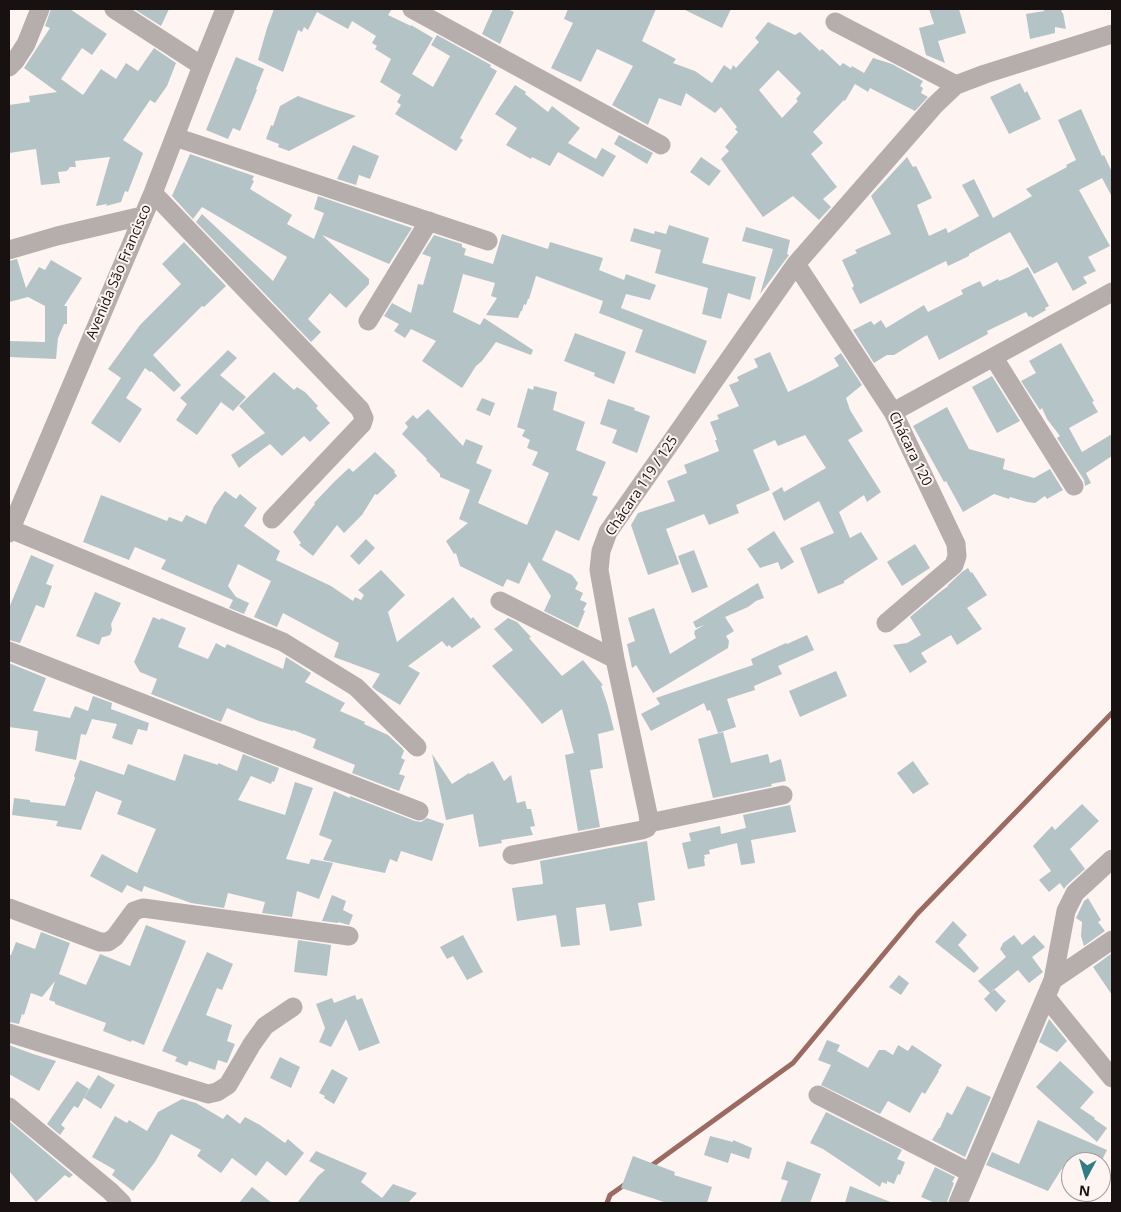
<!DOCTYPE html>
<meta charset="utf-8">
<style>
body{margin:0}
#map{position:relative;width:1121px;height:1212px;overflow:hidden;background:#fef4f2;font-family:"Open Sans",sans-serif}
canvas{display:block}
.frame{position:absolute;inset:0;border:10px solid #171211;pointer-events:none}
.north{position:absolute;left:1061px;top:1152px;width:50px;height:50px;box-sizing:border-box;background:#fef4f2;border:1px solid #a29a98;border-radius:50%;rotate:186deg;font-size:14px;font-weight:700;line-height:20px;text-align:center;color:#171211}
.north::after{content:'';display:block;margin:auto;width:18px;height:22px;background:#347c84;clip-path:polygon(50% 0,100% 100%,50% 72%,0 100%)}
</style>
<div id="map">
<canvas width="1121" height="1212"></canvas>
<div class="frame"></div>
<div class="north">N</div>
</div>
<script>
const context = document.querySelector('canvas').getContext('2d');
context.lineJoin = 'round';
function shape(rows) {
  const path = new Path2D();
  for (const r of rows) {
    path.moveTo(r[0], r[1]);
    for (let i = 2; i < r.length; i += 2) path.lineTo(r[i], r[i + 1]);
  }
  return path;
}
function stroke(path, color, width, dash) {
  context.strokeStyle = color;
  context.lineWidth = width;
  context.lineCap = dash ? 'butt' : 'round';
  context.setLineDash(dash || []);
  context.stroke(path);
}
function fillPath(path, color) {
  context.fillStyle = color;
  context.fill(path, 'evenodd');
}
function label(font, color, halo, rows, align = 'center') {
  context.font = font + ' "Open Sans",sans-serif';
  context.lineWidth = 4;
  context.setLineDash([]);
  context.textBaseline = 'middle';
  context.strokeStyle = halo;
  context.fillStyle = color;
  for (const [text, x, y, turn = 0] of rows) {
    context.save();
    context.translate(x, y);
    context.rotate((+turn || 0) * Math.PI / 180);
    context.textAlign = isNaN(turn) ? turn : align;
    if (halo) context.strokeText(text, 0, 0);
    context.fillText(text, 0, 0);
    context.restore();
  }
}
stroke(shape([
 [648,1168,793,1063,917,914,1112,713],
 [607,1203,610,1195,627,1183]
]), '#9b6a60', 5);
fillPath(shape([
 [51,9,70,9,107,34,92,55,82,48,61,79,83,95,101,69,116,79,126,63,138,71,154,48,176,63,167,86,155,103,150,100,123,140,143,153,128,192,125,191,121,202,106,206,107,204,96,206,110,157,75,161,76,167,70,167,67,171,58,172,60,183,41,185,36,149,9,153,9,105,30,102,29,96,57,92,24,68,50,28,45,26],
 [134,9,169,9,161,26],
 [274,9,392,9,388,15,411,26,411,25,433,38,412,74,433,87,450,56,431,45,437,35,491,65,490,67,497,71,460,138,463,140,456,151,395,114,401,105,397,102,401,95,380,82,391,59,375,49,377,46,372,43,376,36,352,21,348,29,317,12,308,30,304,27,302,32,298,30,283,72,258,60,267,28],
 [493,9,507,9,514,12,500,44,482,34],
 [568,9,656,9,642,41,676,59,673,63,695,71,712,83,724,65,731,70,733,65,736,68,759,42,755,38,768,22,795,35,800,32,820,51,822,49,840,66,843,63,851,68,852,66,864,73,873,58,892,64,923,81,920,86,923,88,921,93,928,97,915,111,870,88,868,92,855,84,845,101,844,100,813,132,823,143,811,154,837,187,823,199,831,207,819,220,793,196,763,217,721,159,729,151,725,147,738,132,735,129,737,127,721,107,715,113,686,93,681,106,659,98,648,125,612,105,633,66,597,49,581,82,551,68,573,23,564,19],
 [778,70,801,93,796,99,798,101,782,118,759,90],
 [683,9,731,9,722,28],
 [929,9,959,9,966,33,938,41,945,63,926,55,919,28,934,24],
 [1044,9,1061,9,1062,13,1063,13,1066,29,1055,27,1055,33,1030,39,1026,14,1044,11],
 [236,57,264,69,256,89,257,90,240,131,233,128,228,139,206,130],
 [1020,83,1025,93,1027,91,1041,119,1009,134,990,97],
 [515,85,526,92,525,94,548,112,552,106,580,128,568,143,596,159,602,148,616,156,603,177,558,152,550,166,532,157,531,159,506,145,517,128,495,114],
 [298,96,331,108,356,116,289,151,278,147,279,144,266,139,271,125,273,126,280,106],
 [1081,109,1102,156,1104,155,1112,172,1112,197,1102,178,1079,190,1110,246,1088,257,1096,271,1083,277,1087,283,1073,291,1057,262,1034,274,1010,232,969,254,969,256,948,266,946,261,860,304,852,288,854,286,842,260,857,253,855,250,891,234,871,196,907,157,913,167,916,166,932,198,917,205,929,236,946,228,948,233,979,216,962,185,974,179,993,218,1032,196,1026,189,1067,167,1066,165,1076,160,1058,120],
 [619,135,653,153,647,164,614,144],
 [353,145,379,156,370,179,359,175,356,185,337,179],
 [190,154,254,176,252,180,254,181,250,189,292,215,287,224,314,239,324,213,314,209,318,196,412,228,389,264,322,235,369,279,369,284,346,308,330,293,308,319,321,332,311,342,196,222,202,214,273,281,287,257,202,207,193,219,172,196],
 [701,157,721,171,709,186,690,172],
 [669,225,709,238,702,263,756,277,750,300,728,293,721,319,702,314,708,288,655,273,661,250,630,241,634,228,654,234,655,231,666,234],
 [746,227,790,240,787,254,789,255,760,294,773,249,742,241],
 [502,234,548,249,550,242,603,258,599,270,624,280,626,274,656,285,650,300,626,294,621,308,707,341,695,374,635,352,643,330,599,313,603,301,536,276,529,299,528,299,526,305,524,304,522,311,521,311,518,318,486,315,497,298,491,296,495,283,463,274,453,312,480,325,484,318,533,350,531,355,496,342,482,361,476,366,462,388,422,361,436,341,411,329,405,338,394,331,399,324,384,316,392,303,411,313,418,284,423,285,431,257,422,254,434,235,462,244,462,247,466,249,464,255,493,264],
 [184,242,226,286,204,307,202,306,153,355,181,385,174,392,151,371,150,372,145,368,126,398,142,409,120,443,91,423,121,378,108,369,140,325,181,284,162,264],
 [17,259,26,288,39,267,45,270,51,260,82,278,64,306,67,306,67,324,64,324,58,338,56,359,9,357,9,341,45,342,45,306,28,297,9,302,9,261],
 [1028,267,1049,306,1045,308,1046,310,1032,318,1031,316,1029,317,1026,312,1014,318,987,331,988,334,939,360,927,335,894,355,887,355,874,363,853,330,871,321,874,325,881,320,886,328,924,305,928,312,963,294,961,290,980,281,983,287,998,279,999,281,1009,277],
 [575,333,626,352,614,384,594,376,595,373,564,361],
 [1061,343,1094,401,1092,402,1098,412,1069,428,1082,452,1112,434,1112,456,1086,473,1091,483,1085,486,1084,480,1057,438,1060,436,1047,419,1042,408,1040,410,1021,381,1036,373,1029,361],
 [228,350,237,358,220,375,246,397,233,411,221,402,197,435,176,420,187,404,180,398],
 [770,352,788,392,811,381,839,366,834,358,841,353,862,385,846,398,850,410,863,431,848,440,881,492,867,502,864,495,839,512,850,538,861,532,878,559,844,581,844,583,818,594,800,548,834,533,819,501,784,521,772,493,782,487,784,492,826,468,805,435,778,446,775,440,753,450,770,490,736,505,739,513,709,525,704,514,666,529,679,564,648,575,631,525,638,513,675,501,667,481,687,473,684,465,719,451,715,440,717,440,710,422,719,419,717,415,739,406,729,385,739,381,737,377,758,367,754,359],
 [274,372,294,390,297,387,305,392,318,406,316,408,330,423,310,442,304,436,282,456,270,444,251,458,239,468,231,455,265,433,239,406],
 [992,376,1020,421,997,433,972,387],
 [534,386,557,392,553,410,585,422,576,450,606,462,592,495,598,497,579,541,556,530,542,560,572,575,578,583,575,589,583,593,580,600,587,603,583,610,585,611,578,628,544,611,551,596,529,562,519,584,507,579,503,587,460,566,456,553,454,554,446,541,468,523,459,519,470,490,440,477,440,474,426,460,427,459,402,434,408,427,405,423,413,415,417,419,428,409,463,446,466,439,483,446,476,463,492,470,478,503,527,525,549,473,532,465,538,452,527,448,530,440,522,436,525,430,517,427,528,388,533,390],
 [482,398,495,403,490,416,476,410],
 [608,399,635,408,634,410,650,416,637,453,612,443,617,430,600,424],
 [947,407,969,449,1005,459,1003,469,1034,478,1050,469,1063,490,1047,499,1045,496,1035,503,1027,502,1010,497,1009,499,994,494,963,512,946,481,944,482,913,426],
 [375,452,395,471,394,472,397,476,377,495,375,494,362,515,344,533,337,525,313,556,299,545,301,543,293,532,315,504,314,503,335,481,349,468,353,472],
 [225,491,236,499,240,494,257,508,244,526,280,551,276,560,331,586,353,601,355,597,361,600,364,595,358,590,381,570,405,595,388,612,397,642,453,597,471,619,473,617,481,627,452,648,449,645,447,647,442,641,408,666,420,673,400,705,377,691,372,687,380,674,334,657,339,643,283,613,277,627,254,617,271,581,238,564,228,586,236,597,249,603,244,614,229,608,233,600,161,569,166,560,135,547,129,560,83,542,101,495,167,521,169,517,182,522,186,515,206,524,214,506],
 [774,531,794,562,781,570,778,562,760,568,747,549],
 [366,539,375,548,359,565,350,556],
 [915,544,930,568,902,586,887,562],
 [694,550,708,587,692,593,678,556],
 [31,555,54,565,46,584,52,586,44,608,36,605,20,643,9,640,9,608],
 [968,568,971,573,972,572,987,595,967,608,982,629,957,645,951,635,921,653,927,662,910,673,893,645,907,643,921,635,910,617,940,592,948,586,948,585,962,572],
 [758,583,764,598,756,601,748,607,725,617,734,631,726,636,729,641,728,648,653,693,636,665,632,668,627,644,635,641,628,618,654,608,670,654,696,638,694,633,695,632,694,631,704,625,696,628,693,622],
 [95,592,121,603,111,624,112,630,110,635,104,637,102,637,99,645,76,636],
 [153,617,160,620,161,618,186,628,178,647,208,659,216,643,225,648,227,644,283,669,286,657,311,673,305,682,345,703,340,711,365,722,364,724,388,735,402,748,404,751,401,758,405,760,399,774,405,776,399,791,352,773,355,765,313,748,316,739,293,730,293,731,259,721,227,708,221,722,151,694,157,679,140,672,134,662],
 [508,618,517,622,531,637,529,638,562,676,583,660,603,685,601,686,607,703,614,730,598,734,603,768,590,770,600,827,578,831,565,755,574,753,562,709,542,724,524,702,492,666,513,650,494,629],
 [807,635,814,650,778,666,782,674,754,686,755,690,727,699,736,727,718,733,710,710,707,711,704,703,651,731,641,714,660,704,656,698,753,665,751,659,786,643,787,644],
 [9,663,46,678,33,711,70,718,75,706,88,711,93,696,112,703,111,709,149,723,147,731,138,729,132,745,112,738,117,724,92,719,86,735,81,734,76,760,35,751,38,731,9,727],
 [836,671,847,696,800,717,789,691],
 [723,732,731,763,768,754,770,763,781,759,786,781,771,784,772,786,713,798,698,739],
 [184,754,218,765,218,763,237,771,243,754,279,768,274,782,272,781,271,784,251,776,238,800,285,815,295,782,313,788,286,859,309,864,311,859,333,863,319,899,297,891,292,917,262,913,265,902,228,893,224,908,191,903,144,886,142,892,127,885,122,893,90,876,102,854,137,873,156,829,117,814,122,801,96,791,81,830,56,826,58,821,12,815,14,798,30,800,30,802,65,806,75,778,74,776,80,760,124,775,128,764,175,781],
 [432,754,452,784,469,773,470,774,493,761,504,781,511,775,517,803,525,801,527,809,531,809,535,826,530,827,533,835,501,840,502,843,479,847,473,814,446,820],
 [913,761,929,784,913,794,897,773],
 [334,791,350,798,350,796,415,821,421,822,427,818,444,824,432,861,401,851,397,862,390,859,385,873,323,860,332,840,319,835],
 [1082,804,1099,821,1070,849,1085,869,1067,885,1064,889,1060,883,1049,892,1039,880,1051,871,1033,846,1052,826,1055,830],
 [790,805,796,832,751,840,755,863,741,865,737,843,709,850,710,854,704,855,705,858,704,859,705,866,688,869,682,843,691,841,689,833,720,826,721,834,746,828,743,815],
 [647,841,655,900,638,903,642,926,610,931,605,904,576,908,580,945,561,947,556,915,517,921,512,888,543,884,540,861],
 [332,895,346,901,343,910,353,915,349,925,338,922,338,923,322,921],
 [1088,898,1101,920,1098,922,1105,931,1084,946,1081,936,1082,922,1076,918,1084,901],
 [953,921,967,935,958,945,979,968,974,973,935,942],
 [146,925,186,941,144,1045,132,1040,131,1042,103,1031,106,1023,55,1004,55,1002,49,1000,55,981,42,997,31,993,24,1015,22,1014,19,1024,9,1022,9,955,11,955,16,942,35,949,41,932,70,943,59,974,86,985,100,954,130,966],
 [463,935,483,972,467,980,453,956,447,959,440,947],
 [1014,935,1022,945,1034,935,1045,947,1032,957,1043,972,1029,983,1018,970,990,993,978,981,1006,957,1000,949,1003,943],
 [298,940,331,945,327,976,294,972],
 [207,952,233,964,222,990,217,988,206,1015,232,1025,227,1041,235,1044,227,1063,218,1060,215,1070,189,1061,187,1066,175,1061,177,1057,162,1051],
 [1112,953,1112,995,1093,967],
 [899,975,909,983,901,995,889,987],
 [994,989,1006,1001,996,1012,984,999],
 [355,995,357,1000,362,998,380,1043,359,1051,346,1019,331,1047,319,1042,325,1028,316,1004,332,998,334,1003],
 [1049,1019,1067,1041,1057,1052,1039,1042],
 [827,1040,840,1045,837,1051,868,1068,879,1050,885,1050,893,1055,898,1045,908,1051,912,1045,942,1065,938,1071,939,1071,925,1094,922,1092,910,1113,888,1101,880,1114,821,1085,831,1065,818,1060],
 [9,1045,33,1054,56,1061,39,1091,9,1074],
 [280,1057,300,1067,291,1088,270,1078],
 [1060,1061,1094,1092,1080,1108,1095,1118,1094,1119,1107,1128,1097,1142,1036,1087],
 [332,1069,348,1078,334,1104,324,1098,325,1096,319,1093],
 [98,1075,115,1085,101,1109,84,1098],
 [77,1081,89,1089,78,1108,74,1106,61,1125,65,1128,60,1135,47,1124],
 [967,1086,991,1097,965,1157,932,1140,939,1128,940,1128,947,1112,952,1115],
 [182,1099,196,1103,223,1119,227,1114,240,1124,245,1117,260,1125,285,1143,288,1139,304,1153,286,1176,267,1161,256,1176,232,1158,221,1173,197,1156,201,1150,171,1134,155,1162,133,1191,112,1175,115,1170,92,1157,115,1116,127,1123,129,1120,147,1131,158,1112],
 [826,1112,902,1150,897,1159,905,1162,900,1175,898,1174,894,1184,887,1181,887,1184,882,1182,880,1187,823,1149,810,1143],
 [1038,1120,1107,1150,1101,1162,1066,1162,1048,1191,986,1165,992,1152,1019,1164],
 [9,1121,73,1175,69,1178,65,1175,36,1202,9,1171],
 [710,1136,733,1142,733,1140,752,1148,749,1159,731,1153,728,1163,704,1155],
 [316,1151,367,1173,361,1182,382,1198,393,1184,417,1193,408,1203,297,1203,318,1176,325,1170,309,1161],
 [633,1156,675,1172,674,1175,712,1187,707,1203,667,1203,621,1188],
 [787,1161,821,1174,810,1203,780,1203,788,1181,781,1179],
 [935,1167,955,1177,952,1182,954,1183,948,1199,947,1203,935,1203,921,1197],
 [850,1186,893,1203,845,1203],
 [252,1187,272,1203,239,1203]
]), '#b4c4c6');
stroke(shape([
 [114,9,202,66],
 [412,9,661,145],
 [835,22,956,85],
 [9,67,15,61,26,44,40,9],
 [175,137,488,241],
 [153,193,360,409,364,418,362,424,272,519],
 [9,250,57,236,142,216],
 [796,264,893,412,956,544,957,556,954,565,886,623],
 [368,321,429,221],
 [994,358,1074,486],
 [893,412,1112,292],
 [10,529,283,642,356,687,417,747],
 [9,533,153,193,202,66,225,9],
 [500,601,615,659],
 [9,651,419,811],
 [649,823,783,795],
 [512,855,642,830,647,828,649,823,648,814,615,659,599,570,601,551,608,532,796,264,934,106,956,85,985,74,1112,34],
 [9,908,100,942,108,942,115,937,134,911,143,908,349,936],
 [1053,980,1112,940],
 [1046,997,1112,1078],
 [9,1033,208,1094,217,1092,228,1085,252,1044,265,1026,293,1007],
 [818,1095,971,1173],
 [9,1107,110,1191,122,1203],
 [958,1203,1053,980,1066,911,1075,893,1112,859]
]), '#b5aead', 19);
label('14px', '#171211', '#fef4f2', [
 ["Avenida São Francisco",119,272,-67],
 ["Chácara 120",910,449,64],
 ["Chácara 119 / 125",642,486,-56]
]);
</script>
